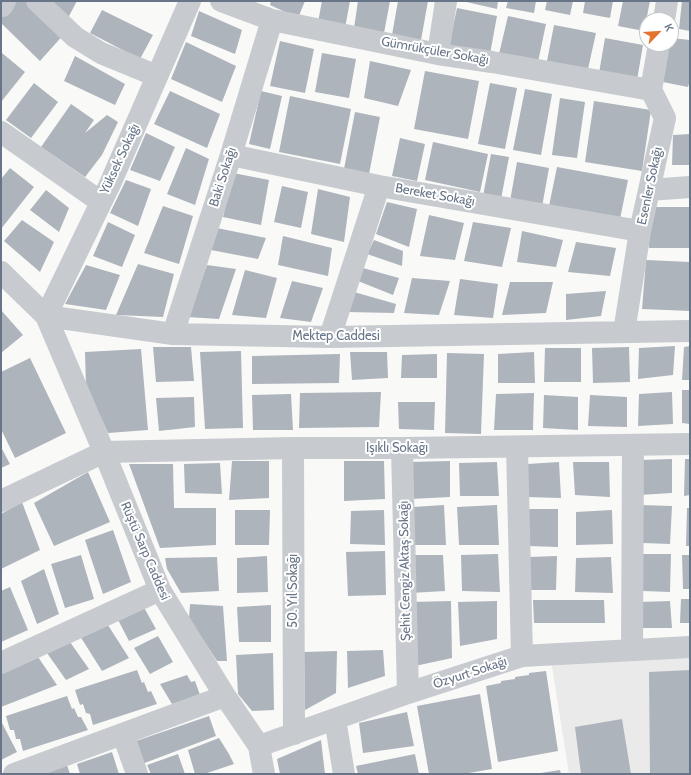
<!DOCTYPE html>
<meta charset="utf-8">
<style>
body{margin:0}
#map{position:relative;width:691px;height:775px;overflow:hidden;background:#f9f9f7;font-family:Cabin,sans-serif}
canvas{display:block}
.frame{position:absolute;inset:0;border:2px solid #687588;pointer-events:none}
.north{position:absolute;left:639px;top:12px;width:40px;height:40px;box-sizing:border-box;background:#fff;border:1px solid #c3c8cf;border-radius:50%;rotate:65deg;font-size:11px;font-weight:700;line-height:16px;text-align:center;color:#687588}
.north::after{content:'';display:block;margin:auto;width:14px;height:18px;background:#e3742d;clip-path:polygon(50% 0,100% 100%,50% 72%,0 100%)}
</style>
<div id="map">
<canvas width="691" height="775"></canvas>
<div class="frame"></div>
<div class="north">K</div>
</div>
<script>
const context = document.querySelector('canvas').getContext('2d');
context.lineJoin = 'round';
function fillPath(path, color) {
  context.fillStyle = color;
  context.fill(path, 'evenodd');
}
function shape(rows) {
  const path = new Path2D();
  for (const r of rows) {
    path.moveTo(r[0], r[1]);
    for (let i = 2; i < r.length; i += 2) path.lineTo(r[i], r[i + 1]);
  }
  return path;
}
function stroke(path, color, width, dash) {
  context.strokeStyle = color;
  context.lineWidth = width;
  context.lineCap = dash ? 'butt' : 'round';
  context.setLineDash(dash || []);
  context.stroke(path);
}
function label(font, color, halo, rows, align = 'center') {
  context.font = font + ' Cabin,sans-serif';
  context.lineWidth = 4;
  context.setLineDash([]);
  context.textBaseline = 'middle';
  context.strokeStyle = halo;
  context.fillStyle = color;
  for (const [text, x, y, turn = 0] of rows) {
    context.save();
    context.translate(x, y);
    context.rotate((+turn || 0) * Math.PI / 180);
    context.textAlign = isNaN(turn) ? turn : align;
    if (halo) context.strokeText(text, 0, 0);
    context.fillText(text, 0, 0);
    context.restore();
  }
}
fillPath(shape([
 [690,652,690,774,569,774,551,660]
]), '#eaeaea');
fillPath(shape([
 [17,1,32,1,65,33,40,61,1,23,1,17],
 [48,1,77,1,68,18],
 [271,1,305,1,298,18,270,5],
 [322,1,350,1,345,28,318,22],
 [358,1,390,1,384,33,354,28],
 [398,1,428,1,421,40,392,35],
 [462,1,498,1,497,9],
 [508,1,536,1,534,13,506,8],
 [547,1,573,1,570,15,545,10],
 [585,1,613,1,610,18,583,13],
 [623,1,650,1,644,31,618,26],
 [682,1,690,1,690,31,679,29],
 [457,8,497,16,490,54,449,46],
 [102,10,153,35,140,59,90,33],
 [199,11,242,30,235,54,191,36],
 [508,16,546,24,538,62,499,54],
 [554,25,596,33,588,69,547,61],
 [605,38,643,45,637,80,599,73],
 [671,38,690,40,690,80,688,87,663,82,669,44,671,44],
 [280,41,314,49,305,93,270,86],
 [186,42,236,66,222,102,171,79],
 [2,53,25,72,1,102,1,55],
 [322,53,356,59,349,98,315,92],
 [75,56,125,84,115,105,64,81],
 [370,61,411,70,398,106,364,98],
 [425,71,479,81,468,139,414,129],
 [34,83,58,102,31,138,6,120],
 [490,83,517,88,505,149,478,144],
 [525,89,552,94,541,155,513,150],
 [170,91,220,114,207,148,154,124],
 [261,91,282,96,270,149,249,144],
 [290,96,351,109,340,164,279,152],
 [560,98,585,102,577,158,552,155],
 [594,101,651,110,642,171,585,162],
 [71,104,94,120,85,133,107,115,118,122,102,155,85,177,41,147],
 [355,112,380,117,369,174,344,169],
 [146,133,175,147,160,181,130,170],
 [690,134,690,165,672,165,673,135],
 [400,138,425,144,417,181,392,176],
 [433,142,488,154,480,192,425,180],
 [186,148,209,159,195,205,167,194],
 [491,154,509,157,501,199,483,196],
 [517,162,549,168,542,207,510,201],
 [557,167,628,180,620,219,549,206],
 [10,168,34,187,1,229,1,179],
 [233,173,269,180,261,225,223,217],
 [126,180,151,189,138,226,110,213],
 [282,186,308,192,301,228,274,222],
 [318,189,350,197,344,242,311,234],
 [46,190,69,208,59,232,30,210],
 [387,202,417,209,409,247,376,234],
 [163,206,193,216,179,264,144,253],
 [650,207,690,207,690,248,649,248],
 [429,215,464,223,455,260,420,256],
 [22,220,54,242,40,272,4,241],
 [108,222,135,235,122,267,93,256],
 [473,222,511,228,502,267,464,261],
 [217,228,266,238,258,259,211,250],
 [522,231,563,240,556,267,517,262],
 [283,236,332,248,328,276,278,265],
 [374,240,403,251,402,266,367,254],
 [576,242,616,248,610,276,568,272],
 [646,260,690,262,690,311,642,309],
 [138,264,174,274,163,317,116,315],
 [86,265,120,275,106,310,65,304],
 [207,265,236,269,219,319,187,317],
 [363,268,399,278,393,295,358,281],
 [245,270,277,278,266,318,232,315],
 [412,278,450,281,439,315,404,313],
 [460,279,498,284,493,318,454,315],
 [292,281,323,288,311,322,280,318],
 [510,282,553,282,546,313,502,315],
 [606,291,601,316,566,320,566,294],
 [354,292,396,304,394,313,346,312],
 [1,310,23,335,1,353],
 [675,346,673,375,638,379,639,348],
 [690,346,690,380,682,380,684,347],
 [153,347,191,347,194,381,156,382],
 [629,347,630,382,593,383,592,348],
 [545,348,581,348,581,382,544,382],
 [141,349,148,430,108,433,86,386,85,352],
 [241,351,243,428,205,429,200,352],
 [350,352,387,352,388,378,352,380],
 [534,352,535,383,498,383,498,354],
 [447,353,484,354,481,434,445,433],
 [340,354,339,383,252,384,252,356],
 [437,354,437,378,401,378,402,355],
 [30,358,66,433,15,458,1,429,1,372],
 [682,390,690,390,690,424,682,423],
 [381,392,379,427,299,428,300,393],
 [672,392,673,424,638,426,639,394],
 [534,393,533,430,494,430,496,394],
 [291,394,293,430,253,430,252,395],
 [544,395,578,397,578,430,543,428],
 [590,395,627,397,627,427,588,426],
 [194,397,195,427,159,431,156,398],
 [398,402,435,402,434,430,399,429],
 [1,447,10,464,1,468],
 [672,459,672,493,639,495,639,460],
 [685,459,690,459,690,495,684,496],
 [232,461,269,461,269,498,229,500],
 [344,461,384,461,385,499,344,501],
 [450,461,450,497,410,499,410,462],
 [497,462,499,496,460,496,459,463],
 [559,462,561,498,526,497,527,464],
 [573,462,609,462,610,497,575,495],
 [220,463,222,494,185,493,184,464],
 [129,464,173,464,174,508,216,508,216,545,160,548],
 [88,472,110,522,54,546,34,503],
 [22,502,40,550,1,569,1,514],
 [444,505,446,545,413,545,413,507],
 [497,505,499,545,459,545,457,507],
 [640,505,672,506,670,544,643,543],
 [687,508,690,508,690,546,686,546],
 [527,509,558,509,558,547,528,546],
 [235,510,270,510,269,545,235,545],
 [384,510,385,545,350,544,351,511],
 [612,510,613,544,576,545,576,512],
 [113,530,131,582,103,594,85,540],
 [385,551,386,595,348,596,346,552],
 [498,554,500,592,462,591,461,555],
 [639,554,671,554,670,592,643,591],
 [81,555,94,599,65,608,51,564],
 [412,555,443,555,445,591,410,593],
 [682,555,690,555,690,589,683,589],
 [267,556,268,592,237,593,237,558],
 [557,556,556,590,528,590,529,557],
 [217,557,219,591,181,593,167,569,165,558],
 [611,557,613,593,575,592,576,558],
 [44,569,59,614,37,624,21,581],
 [10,587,28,630,1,642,1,591],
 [681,599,690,599,690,623,680,623],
 [533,600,604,600,605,623,534,623],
 [451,601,452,658,415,666,411,602],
 [497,601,497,639,460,646,458,602],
 [670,601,672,628,640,628,640,602],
 [142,604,156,629,129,641,116,616],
 [190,604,223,606,227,661,217,661,189,618],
 [271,605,271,642,239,642,237,607],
 [106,622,129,658,102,671,80,636],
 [158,636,173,662,150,674,134,648],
 [70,642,89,669,66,680,47,653],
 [383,650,385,676,348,688,347,651],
 [337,651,336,693,305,710,304,652],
 [273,653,274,710,252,711,238,694,236,655],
 [36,654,57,685,1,707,1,671],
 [137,670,142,683,144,682,148,692,151,691,157,704,93,725,90,714,86,713,83,704,80,705,75,690],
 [690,670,690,774,650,774,649,672],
 [546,671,558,751,498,762,486,686,501,683,501,681,515,679,515,677,529,675,529,673],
 [187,675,191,682,195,681,200,695,172,704,160,684],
 [480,694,492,769,463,774,429,774,417,706],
 [67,696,72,709,74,708,78,717,81,717,88,730,23,751,20,739,16,739,14,730,10,730,6,716],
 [407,712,414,746,363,753,359,723],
 [209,716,216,736,142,764,136,741],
 [622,719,631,774,581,774,575,727],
 [1,721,17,752,1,760],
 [219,738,229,754,234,764,204,774,195,774,188,750],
 [321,740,325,774,280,774,277,759],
 [112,752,119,774,80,774,77,764],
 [178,754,185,774,151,774,147,765],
 [415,754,419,774,358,774,356,766],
 [67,765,70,774,43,774],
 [560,770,561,774,541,774,541,773]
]), '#aeb4bc');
stroke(shape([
 [37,1,75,37,101,53,157,76],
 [221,1,272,20,438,54,492,62,651,90],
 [2,6,5,1],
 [664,20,667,1],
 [438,54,446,1],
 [1,132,101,202],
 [231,155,379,186,640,231],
 [649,190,690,187],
 [1,272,46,316,173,334,330,337,690,331],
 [46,316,104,452,160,590,225,696,259,746,264,774],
 [46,316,110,184,190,1],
 [624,332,640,231,665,118,651,90,659,44],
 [173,334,231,155,272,20],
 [330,337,379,186],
 [517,447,522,656],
 [293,448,294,734],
 [402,448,408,693],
 [1,501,104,452,293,448,402,448,690,444],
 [632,650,633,445],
 [1,663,160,590],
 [335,719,344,774],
 [123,734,137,774],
 [259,746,408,693,522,656,690,647],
 [14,774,225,696]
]), '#c7cace', 22);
label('13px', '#687588', '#fff', [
 ["Gümrükçüler Sokağı",435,51,10],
 ["Yüksek Sokağı",120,159,-65],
 ["Baki Sokağı",223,177,-72],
 ["Esenler Sokağı",650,186,-78],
 ["Bereket Sokağı",435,195,10],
 ["Mektep Caddesi",336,336],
 ["Işıklı Sokağı",397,448],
 ["Rüştü Sarp Caddesi",145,551,67],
 ["Şehit Cengiz Aktaş Sokağı",405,571,-91],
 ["50. Yıl Sokağı",293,591,-90],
 ["Özyurt Sokağı",470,673,-18]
]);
</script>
